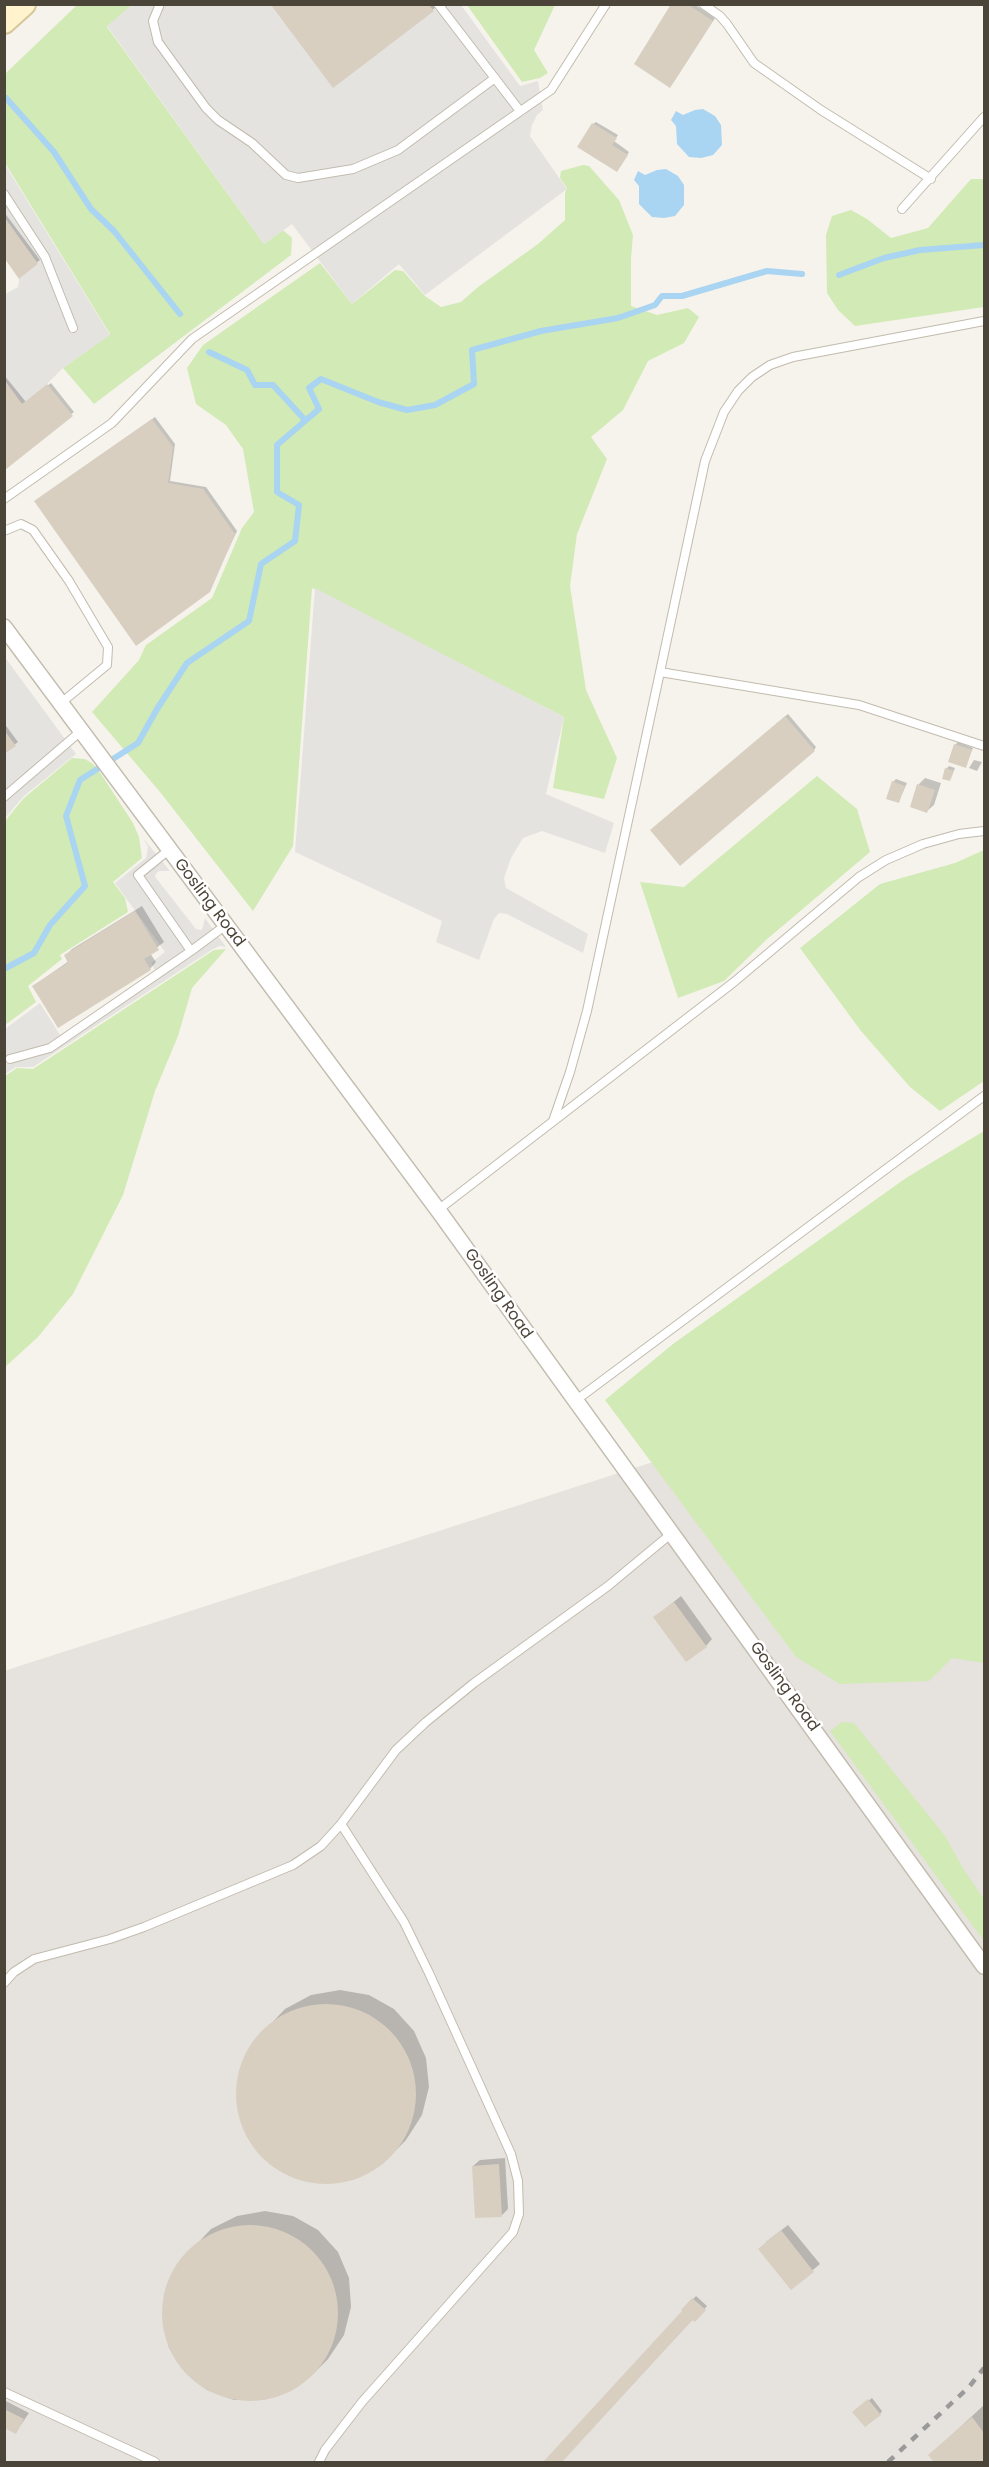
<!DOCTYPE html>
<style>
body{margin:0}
#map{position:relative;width:989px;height:2467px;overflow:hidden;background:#f6f3ec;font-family:Poppins,sans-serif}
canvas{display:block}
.frame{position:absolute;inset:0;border:6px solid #4b4439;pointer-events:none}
</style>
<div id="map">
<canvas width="989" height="2467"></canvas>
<div class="frame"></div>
</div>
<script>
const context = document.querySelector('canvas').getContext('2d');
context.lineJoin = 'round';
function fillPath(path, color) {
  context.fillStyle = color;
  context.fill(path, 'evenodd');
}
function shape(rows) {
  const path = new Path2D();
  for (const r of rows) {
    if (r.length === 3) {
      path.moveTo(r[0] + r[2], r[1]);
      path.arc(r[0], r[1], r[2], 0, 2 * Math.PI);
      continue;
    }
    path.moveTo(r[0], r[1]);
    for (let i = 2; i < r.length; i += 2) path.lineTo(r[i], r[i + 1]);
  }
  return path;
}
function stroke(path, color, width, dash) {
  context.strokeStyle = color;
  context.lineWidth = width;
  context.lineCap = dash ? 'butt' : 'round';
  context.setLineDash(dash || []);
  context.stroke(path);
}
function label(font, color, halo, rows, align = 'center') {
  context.font = font + ' Poppins,sans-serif';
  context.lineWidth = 5;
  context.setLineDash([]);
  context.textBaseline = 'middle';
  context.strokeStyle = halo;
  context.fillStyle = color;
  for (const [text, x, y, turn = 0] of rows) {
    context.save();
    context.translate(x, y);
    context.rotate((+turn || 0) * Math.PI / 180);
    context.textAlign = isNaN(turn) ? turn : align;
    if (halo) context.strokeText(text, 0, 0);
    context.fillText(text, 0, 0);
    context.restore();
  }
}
fillPath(shape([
 [653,1462,796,1657,984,1652,984,2462,5,2462,4,1671]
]), '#e6e2dd');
fillPath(shape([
 [77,5,132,5,107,27,264,244,283,230,292,238,291,255,94,404,63,368,110,334,5,163,5,74],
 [467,5,555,5,534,50,548,73,540,78,522,82],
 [583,165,589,166,619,200,633,235,631,258,631,306,657,315,688,308,699,317,684,343,648,361,623,410,591,437,607,459,577,534,570,586,586,690,617,758,604,799,553,788,564,717,312,588,293,846,253,911,160,792,92,712,139,660,146,645,212,598,242,528,254,512,243,449,226,425,196,404,187,368,203,345,320,263,352,304,395,270,403,271,425,296,441,307,461,302,478,287,538,244,565,220,565,193,567,188,560,178,561,171],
 [971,179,984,179,984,307,855,326,838,310,827,293,826,235,832,216,851,210,867,219,891,238,928,228],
 [72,758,85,759,93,764,101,774,133,823,139,837,142,858,113,882,125,898,128,912,60,955,62,959,28,986,36,1002,5,1025,5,821,24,798],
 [817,776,857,809,870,852,766,940,724,981,678,998,640,882,684,887],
 [984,850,984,1081,940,1111,910,1087,861,1031,800,948,880,884,955,863],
 [226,949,192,988,178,1036,155,1091,123,1195,73,1294,38,1337,5,1367,5,1076,17,1068,33,1069,214,950],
 [984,1131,984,1663,952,1658,929,1681,840,1684,796,1657,605,1400,673,1344,906,1178],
 [842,1722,854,1723,945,1836,964,1870,984,1899,984,1941,830,1731]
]), '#d2eab5');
fillPath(shape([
 [132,5,461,5,520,86,538,81,543,110,537,115,532,125,530,136,567,189,425,295,399,264,352,304,292,224,264,244,107,26],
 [4,163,110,335,63,368,47,384,22,404,5,381,5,294,18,287,19,279,38,264,5,218],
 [315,588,564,717,546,794,614,823,605,853,542,831,523,838,511,858,504,878,506,888,588,934,583,953,507,914,499,913,494,919,479,960,436,942,442,921,295,852],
 [4,656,76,754,24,796,5,818],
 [143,838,170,871,159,871,155,875,156,878,196,929,202,930,205,918,226,947,220,946,213,949,33,1067,16,1067,5,1074,5,1029,40,1003,60,1035,157,974,151,963,165,952,115,883,146,858,148,847]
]), '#e5e3e0');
fillPath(shape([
 [703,109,715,116,721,125,722,145,713,155,701,158,689,157,677,144,676,126,671,120,676,111,683,115,695,110],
 [666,169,678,176,684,185,684,205,675,216,664,218,652,217,639,204,639,186,634,180,638,171,645,175,657,170]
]), '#a9d4f2');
fillPath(shape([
 [273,4,434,4,436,7,333,86],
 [672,4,694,4,715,18,673,83],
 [596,122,618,135,614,141,629,152,620,167,593,124],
 [4,212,40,260,19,276,4,257],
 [4,375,26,402,51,383,74,412,4,468],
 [155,417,175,444,170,481,206,487,237,531,209,591,39,498],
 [788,714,816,747,814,750,652,830],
 [4,723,18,742,4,753],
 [958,742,973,748,965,767,955,745],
 [974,760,982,762,977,771,969,768],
 [949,766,955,768,950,779,946,769],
 [925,778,941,783,934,805,927,811,912,806,919,784],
 [896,779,907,783,899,801,893,782],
 [142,906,164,942,150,953,156,962,150,969,33,986,69,961,65,956,72,949],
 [681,1596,712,1639,706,1646,655,1617],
 [340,1990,369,1995,394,2009,414,2031,426,2058,429,2087,422,2115,406,2140,392,2154,368,2173,340,2182,311,2182,284,2173,260,2155,244,2130,237,2102,239,2072,251,2045,285,2009,311,1995],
 [505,2158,508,2209,502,2215,473,2166,480,2160],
 [265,2211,293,2216,318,2230,338,2252,349,2278,351,2307,344,2335,328,2359,314,2373,290,2391,263,2400,234,2400,207,2390,185,2372,169,2348,163,2320,165,2291,177,2265,211,2229,237,2216],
 [788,2225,820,2264,791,2288,766,2242],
 [696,2296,707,2306,695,2320,693,2319,561,2462,545,2462,684,2311,683,2310],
 [872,2398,882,2411,880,2414,857,2410],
 [4,2400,29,2413,16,2432,4,2426],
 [984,2405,984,2462,936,2462,930,2455]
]), '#0003');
stroke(shape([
 [6,98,54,152,91,209,114,231,180,314],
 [839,275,884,258,920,250,984,245],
 [209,352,247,370,255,385,273,385,305,420],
 [4,969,34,953,50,925,85,886,66,816,80,780,138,743,157,709,187,663,249,621,261,564,295,541,299,505,277,492,277,445,319,409,309,388,321,379,378,402,407,410,435,405,474,384,472,350,541,331,618,318,655,305,662,296,682,296,767,271,802,274]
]), '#a9d4f2', 6);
fillPath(shape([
 [671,4,687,4,713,21,670,88,634,64],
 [271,5,429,5,434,11,333,88],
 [592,123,617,138,612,145,628,155,617,172,577,147],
 [5,218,38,264,19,279,5,259],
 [5,381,22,404,47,384,73,416,5,470],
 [152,419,173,447,168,483,203,489,235,534,210,592,136,646,34,501],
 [785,716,815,751,680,866,650,830],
 [4,730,16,746,4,754],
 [954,744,972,750,966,768,948,762],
 [945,768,954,771,950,781,942,779],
 [892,781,905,786,899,803,886,799],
 [917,784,935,790,927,813,910,807],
 [135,911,159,950,144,959,151,970,58,1028,32,986,68,963,64,955],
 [674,1602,707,1647,686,1662,653,1617],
 [326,2094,90],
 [499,2164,502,2217,475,2218,472,2166],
 [250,2313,88],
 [781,2230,814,2272,791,2290,758,2249],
 [692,2298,706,2310,695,2322,692,2320,562,2462,543,2462,682,2311,681,2310],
 [868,2399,881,2415,865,2427,852,2412],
 [4,2409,24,2419,16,2434,4,2428],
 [972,2417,984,2433,984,2462,934,2462,928,2455]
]), '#d8cfc1');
const lane = shape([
 [160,4,153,21,158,42,206,108,218,120,252,143,286,175,298,178,353,169,398,150,495,78],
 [438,4,520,111],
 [703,4,720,16,727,24,754,63,821,110,931,179],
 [4,194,45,257,73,328],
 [902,209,984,117],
 [4,499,112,423,192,339,551,90,606,4],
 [4,531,21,524,33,530,69,581,108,647,107,665,61,703],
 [660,672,705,461,724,412,738,391,752,377,770,365,793,357,984,321],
 [4,797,81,731],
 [170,849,138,875,191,951,226,925],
 [10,1059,50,1048,191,951],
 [553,1121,570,1072,587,1011,660,672,859,705,984,746],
 [438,1210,734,982,859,877,886,860,923,844,959,834,984,831],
 [575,1401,984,1096],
 [4,1983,14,1972,34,1959,110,1939,144,1927,293,1865,321,1846,341,1824,396,1750,426,1722,474,1683,608,1586,672,1533],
 [4,2392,155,2462],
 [319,2462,325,2450,362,2402,513,2232,519,2214,518,2181,511,2154,429,1973,404,1922,341,1824]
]);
const street = shape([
 [4,627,438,1210,984,1966]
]);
const secondary = shape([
 [4,22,24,4]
]);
stroke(lane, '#c2bbae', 10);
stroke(street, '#c2bbae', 18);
stroke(secondary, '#d6c79b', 26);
stroke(lane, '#fff', 8);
stroke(street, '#fff', 15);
stroke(secondary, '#fff3cd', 22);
stroke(shape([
 [888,2462,969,2387,984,2368]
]), '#9a9a9a', 4.5, [8, 8]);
label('16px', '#4b4439', '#fff', [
 ["Gosling Road",209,903,53],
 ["Gosling Road",498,1294,55],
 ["Gosling Road",784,1687,54]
]);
</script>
